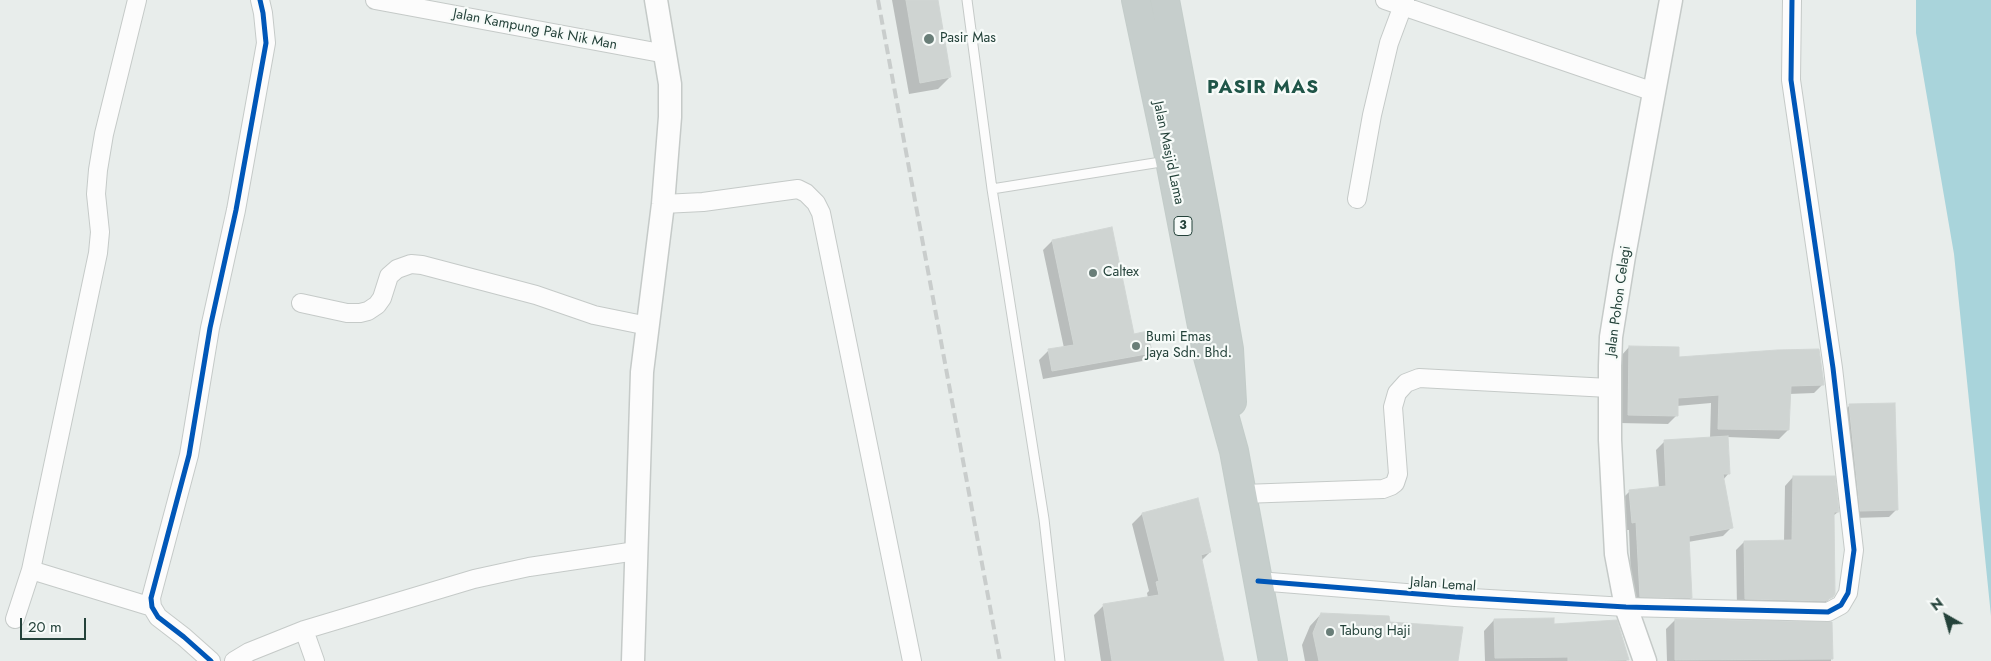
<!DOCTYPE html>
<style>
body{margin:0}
#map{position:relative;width:1991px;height:661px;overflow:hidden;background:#e8edeb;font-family:Jost,sans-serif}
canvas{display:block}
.north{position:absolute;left:1921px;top:591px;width:50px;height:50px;-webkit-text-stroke:4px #f7fbf9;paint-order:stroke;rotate:322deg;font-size:14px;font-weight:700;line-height:20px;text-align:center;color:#24423a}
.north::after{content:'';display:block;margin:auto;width:18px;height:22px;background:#24423a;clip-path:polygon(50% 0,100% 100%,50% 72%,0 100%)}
.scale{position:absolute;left:20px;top:618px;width:66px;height:22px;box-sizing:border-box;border:2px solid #24423a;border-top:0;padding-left:6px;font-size:15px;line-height:18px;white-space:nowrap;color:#24423a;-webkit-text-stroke:4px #f7fbf9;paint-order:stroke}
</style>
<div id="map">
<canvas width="1991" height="661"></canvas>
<div class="north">N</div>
<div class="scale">20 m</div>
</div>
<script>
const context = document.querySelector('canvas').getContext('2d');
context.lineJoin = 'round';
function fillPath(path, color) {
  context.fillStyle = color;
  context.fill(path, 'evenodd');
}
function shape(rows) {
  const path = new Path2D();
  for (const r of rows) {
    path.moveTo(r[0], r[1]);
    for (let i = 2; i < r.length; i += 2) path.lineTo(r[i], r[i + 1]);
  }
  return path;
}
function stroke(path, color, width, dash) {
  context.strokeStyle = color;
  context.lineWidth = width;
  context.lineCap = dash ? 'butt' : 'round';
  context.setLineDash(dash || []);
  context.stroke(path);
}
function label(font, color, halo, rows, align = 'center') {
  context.font = font + ' Jost,sans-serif';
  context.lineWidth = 4.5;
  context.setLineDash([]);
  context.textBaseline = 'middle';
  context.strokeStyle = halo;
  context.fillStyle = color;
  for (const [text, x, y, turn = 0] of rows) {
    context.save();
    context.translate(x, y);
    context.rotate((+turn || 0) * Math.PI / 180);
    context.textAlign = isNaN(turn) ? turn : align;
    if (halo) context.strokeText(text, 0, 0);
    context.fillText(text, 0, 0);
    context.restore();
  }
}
fillPath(shape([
 [1916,0,1991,0,1991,616,1954,254,1916,33]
]), '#a9d4db');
fillPath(shape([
 [892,0,936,0,950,77,938,89,909,94],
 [1052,241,1133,335,1151,352,1142,361,1043,379,1039,360,1048,351,1064,348,1043,250],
 [1629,347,1678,359,1823,384,1814,393,1789,394,1788,430,1779,439,1727,437,1729,473,1723,480,1731,528,1723,536,1688,542,1691,598,1683,605,1632,604,1629,530,1625,530,1622,499,1630,491,1659,488,1656,450,1664,442,1710,439,1711,403,1677,406,1676,416,1668,424,1619,423,1621,356],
 [1850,405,1897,509,1889,517,1853,518,1842,413],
 [1793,477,1838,512,1833,516,1832,596,1823,605,1737,607,1736,550,1744,542,1784,541,1785,486],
 [1142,514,1210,552,1201,561,1223,661,1101,661,1094,615,1104,605,1148,598,1147,593,1149,591,1132,524],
 [1321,614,1389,623,1457,661,1305,661,1302,645,1310,626],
 [1494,620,1553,625,1628,659,1626,661,1485,661,1484,631],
 [1675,620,1831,623,1831,661,1667,661,1666,629]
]), '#0003');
const building = shape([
 [906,0,938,0,951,77,920,83,906,0],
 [1112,227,1134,334,1148,331,1152,353,1052,371,1048,349,1074,345,1052,240,1112,227],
 [1629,346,1679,347,1679,357,1777,350,1819,349,1824,385,1791,386,1789,430,1718,429,1719,395,1678,398,1678,416,1628,415,1629,346],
 [1895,403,1898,510,1860,511,1849,404,1895,403],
 [1728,436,1730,474,1723,474,1733,528,1689,536,1692,598,1640,597,1636,522,1632,523,1629,490,1666,486,1664,440,1728,436],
 [1793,476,1835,476,1839,512,1834,512,1835,594,1833,597,1825,601,1745,599,1744,541,1792,540,1793,476],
 [1198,498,1211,552,1201,555,1224,661,1112,661,1103,604,1159,595,1156,582,1159,581,1142,513,1198,498],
 [1321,613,1389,616,1390,622,1463,627,1458,661,1319,661,1313,633,1321,613],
 [1554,618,1554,624,1617,620,1629,660,1568,661,1568,657,1495,658,1494,619,1554,618],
 [1675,619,1832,622,1833,659,1675,660,1675,619]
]);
fillPath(building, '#cfd4d2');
stroke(building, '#d1d6d4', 1);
const service = shape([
 [967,0,992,189,1167,161],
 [992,189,1044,519,1060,661]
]);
const minor = shape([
 [375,0,666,54],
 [1385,0,1654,92],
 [1357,199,1372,115,1389,43,1405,0],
 [663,204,703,202,798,189,806,193,816,203,821,213,912,661],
 [301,303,347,313,360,313,368,311,377,305,382,298,389,276,397,269,411,264,422,265,536,295,594,315,648,326],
 [1243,494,1383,489,1391,486,1395,483,1398,474,1393,407,1397,393,1406,383,1419,378,1609,388],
 [31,570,152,607],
 [1258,581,1455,597,1626,607,1828,612,1841,605,1848,593,1854,550,1833,368,1791,80,1792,0],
 [15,619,31,570,98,253,100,232,96,194,98,170,104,134,137,0],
 [304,630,315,661],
 [211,661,184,637,158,617,152,607,151,598,189,455,210,328,236,210,266,43,263,13,260,0],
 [234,661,249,652,304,630,474,579,529,567,636,551]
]);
const tertiary = shape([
 [633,661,642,372,663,204,670,117,670,84,656,0],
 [1645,661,1626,607,1616,554,1610,440,1610,366,1611,337,1624,256,1671,0]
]);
const trunk = shape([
 [1136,0,1170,161,1208,357,1234,451,1273,661],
 [1165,0,1206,217,1229,349,1232,402]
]);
stroke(service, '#c5cac8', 11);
stroke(minor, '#c5cac8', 20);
stroke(tertiary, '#c5cac8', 25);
stroke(trunk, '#c3ccc9', 30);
stroke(service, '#fcfcfc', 9);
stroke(minor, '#fcfcfc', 18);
stroke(tertiary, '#fcfcfc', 22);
stroke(trunk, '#c6cecc', 28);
stroke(shape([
 [878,0,1000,661]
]), '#c9cdcc', 4, [10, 5]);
stroke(shape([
 [1258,581,1455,597,1626,607,1828,612,1841,605,1848,593,1854,550,1833,368,1791,80,1792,0],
 [211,661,184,637,158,617,152,607,151,598,189,455,210,328,236,210,266,43,263,13,260,0]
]), '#0057b8', 5);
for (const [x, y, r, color] of [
 [929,39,6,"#697e78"],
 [1093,273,5,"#697e78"],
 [1136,346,5,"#697e78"],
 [1330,632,5,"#697e78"]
]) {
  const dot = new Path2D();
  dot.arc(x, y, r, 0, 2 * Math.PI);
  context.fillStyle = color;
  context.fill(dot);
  stroke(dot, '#f7fbf9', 2);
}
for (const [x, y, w] of [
 [1183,226,18]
]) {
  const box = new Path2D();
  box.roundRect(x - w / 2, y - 9.5, w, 19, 4);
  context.fillStyle = '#f7fbf9';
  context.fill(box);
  stroke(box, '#24423a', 1);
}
label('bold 12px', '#24423a', null, [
 ["3",1183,226]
]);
label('14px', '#24423a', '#f7fbf9', [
 ["Jalan Kampung Pak Nik Man",535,30,11],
 ["Jalan Masjid Lama",1168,153,78],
 ["Jalan Pohon Celagi",1619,301,-82],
 ["Jalan Lemal",1443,585,4]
]);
label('14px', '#24423a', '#f7fbf9', [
 ["Pasir Mas",940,39],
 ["Caltex",1103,273],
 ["Bumi Emas",1146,338],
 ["Jaya Sdn. Bhd.",1146,354],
 ["Tabung Haji",1340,632]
], 'left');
context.letterSpacing = '1px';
label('bold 19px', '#1f5548', '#f7fbf9', [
 ["PASIR MAS",1263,88]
]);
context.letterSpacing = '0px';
</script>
